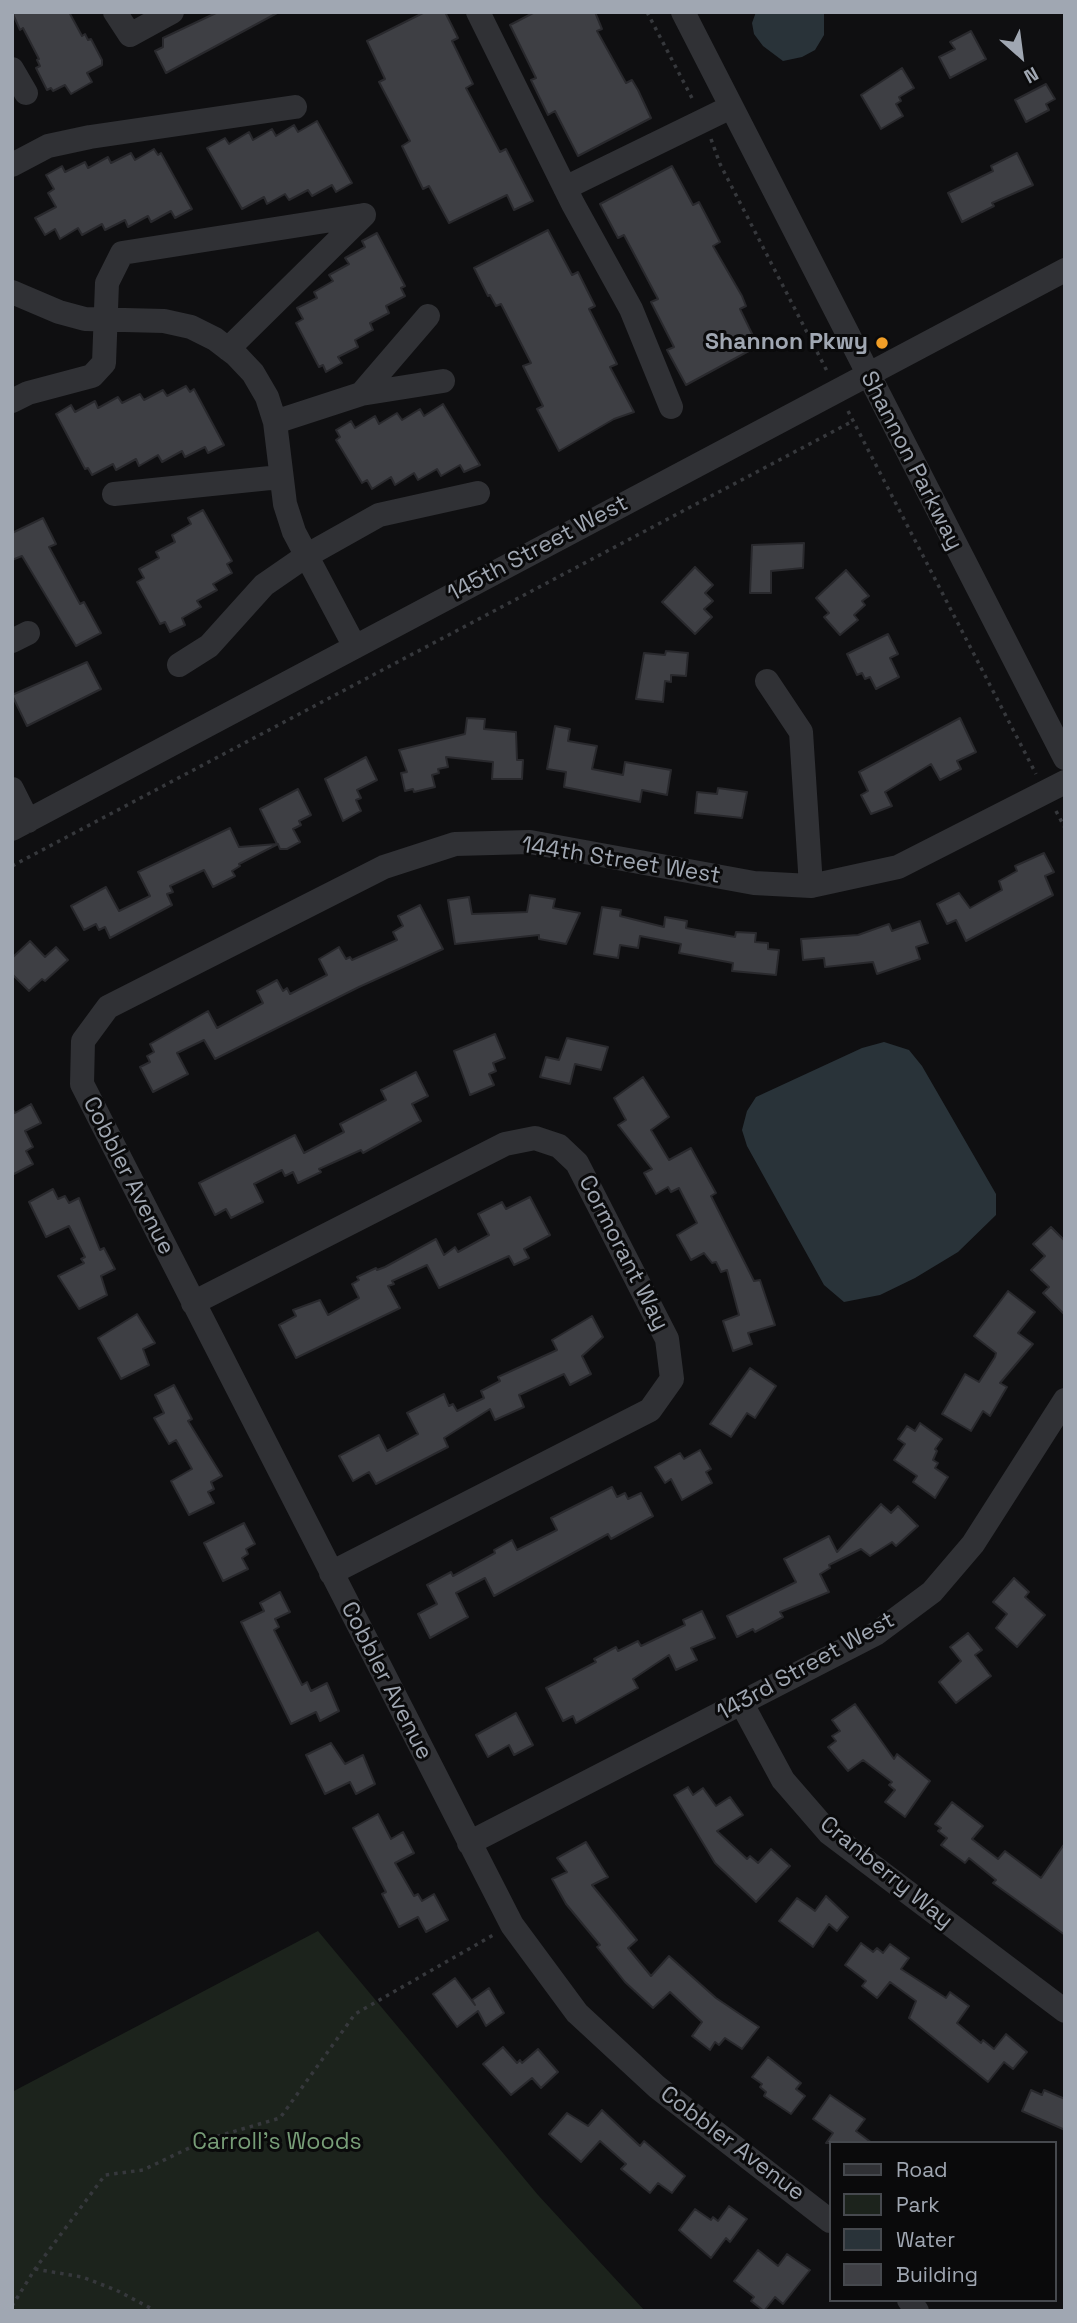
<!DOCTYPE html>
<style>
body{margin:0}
#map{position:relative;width:1077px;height:2323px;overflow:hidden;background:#0f0f11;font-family:"Space Grotesk",sans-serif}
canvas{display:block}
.frame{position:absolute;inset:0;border:14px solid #a0a7b2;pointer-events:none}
.legend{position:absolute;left:829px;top:2141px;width:228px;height:161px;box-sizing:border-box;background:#0a0a0b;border:2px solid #46494e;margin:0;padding:9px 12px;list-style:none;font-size:21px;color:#a0a7b2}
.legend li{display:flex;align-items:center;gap:14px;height:35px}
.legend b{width:35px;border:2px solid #46494e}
.north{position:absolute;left:986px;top:21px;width:70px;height:70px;-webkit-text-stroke:5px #0a0a0b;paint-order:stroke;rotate:152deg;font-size:19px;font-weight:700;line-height:28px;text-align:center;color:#a0a7b2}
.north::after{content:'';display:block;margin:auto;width:24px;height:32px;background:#a0a7b2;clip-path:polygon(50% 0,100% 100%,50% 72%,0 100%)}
</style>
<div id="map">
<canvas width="1077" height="2323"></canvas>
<div class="frame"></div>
<ul class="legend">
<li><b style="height:9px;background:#303135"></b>Road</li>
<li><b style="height:19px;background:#1c231c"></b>Park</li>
<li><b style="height:19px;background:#293339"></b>Water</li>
<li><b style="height:19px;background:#3e3f44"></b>Building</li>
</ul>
<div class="north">N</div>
</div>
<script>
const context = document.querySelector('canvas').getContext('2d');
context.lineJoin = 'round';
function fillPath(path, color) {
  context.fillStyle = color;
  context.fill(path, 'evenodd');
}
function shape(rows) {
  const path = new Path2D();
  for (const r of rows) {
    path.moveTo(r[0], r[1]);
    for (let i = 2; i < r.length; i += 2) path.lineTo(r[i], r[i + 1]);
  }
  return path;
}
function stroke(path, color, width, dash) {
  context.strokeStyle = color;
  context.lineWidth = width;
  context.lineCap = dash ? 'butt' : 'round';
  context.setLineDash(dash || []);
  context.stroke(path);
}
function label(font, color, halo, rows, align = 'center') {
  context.font = font + ' "Space Grotesk",sans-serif';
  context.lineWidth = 6;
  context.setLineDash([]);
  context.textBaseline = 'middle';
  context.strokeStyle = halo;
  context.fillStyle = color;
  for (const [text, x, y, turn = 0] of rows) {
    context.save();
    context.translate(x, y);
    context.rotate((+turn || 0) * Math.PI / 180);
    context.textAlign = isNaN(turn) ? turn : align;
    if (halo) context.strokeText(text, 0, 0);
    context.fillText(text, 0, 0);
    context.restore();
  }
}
fillPath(shape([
 [318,1931,538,2195,645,2311,12,2311,12,2092]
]), '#1c231c');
fillPath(shape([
 [756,12,824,12,824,35,815,50,802,57,783,61,763,46,754,34,752,23],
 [884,1042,909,1050,922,1066,996,1194,996,1215,958,1252,915,1278,880,1295,844,1302,824,1285,747,1146,742,1130,747,1111,756,1097,862,1048]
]), '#293339');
const building = shape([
 [12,12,69,12,82,36,85,34,88,40,91,39,102,60,102,65,87,73,92,82,71,94,65,85,53,91,51,88,47,90,36,68,40,66,37,60,39,59,23,28,20,30,12,12],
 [218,12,279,12,166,73,155,51,163,47,163,38,218,12],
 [425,12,445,12,458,38,452,41,473,84,466,88,500,152,506,149,533,201,514,210,507,195,449,223,429,186,423,189,402,146,410,141,379,82,385,79,367,41,425,12],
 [535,12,595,12,602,29,597,31,626,83,632,80,638,90,651,118,578,156,555,111,548,115,531,80,536,78,510,25,535,12],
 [971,31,986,59,950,78,939,57,955,49,950,42,971,31],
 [902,68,914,88,899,97,901,101,896,104,903,116,881,129,861,95,902,68],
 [1046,84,1055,99,1046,104,1049,110,1026,122,1015,100,1046,84],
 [317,121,352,183,336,192,332,185,312,196,308,190,289,200,285,194,267,204,264,197,242,209,207,148,225,138,229,144,249,132,253,140,272,129,276,136,294,125,298,132,317,121],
 [154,149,158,155,161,153,192,209,175,218,171,211,151,222,148,216,128,227,125,220,105,230,102,224,82,235,78,228,60,239,55,229,45,235,35,218,56,207,48,193,54,189,46,175,62,166,65,172,85,162,88,168,108,157,111,163,131,153,135,160,154,149],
 [1017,153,1033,185,992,203,994,206,962,222,948,193,993,171,991,166,1017,153],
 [672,166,693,205,699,202,720,242,713,246,742,296,746,306,740,309,758,346,686,385,667,350,674,347,651,302,658,299,624,235,618,238,600,204,672,166],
 [548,230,572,275,578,272,595,306,589,309,617,364,610,367,634,412,614,419,559,451,537,409,543,406,523,366,531,363,501,304,496,306,490,295,488,296,474,268,548,230],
 [377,233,405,286,401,288,405,296,386,306,389,313,370,323,373,330,355,340,358,347,338,357,342,363,326,372,323,365,319,367,296,323,303,319,297,308,317,298,314,292,333,281,329,275,349,264,345,258,365,247,362,241,377,233],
 [186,386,190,392,194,389,224,445,208,453,205,447,185,457,182,451,162,462,158,455,139,466,136,459,116,470,113,464,92,475,88,468,85,469,56,414,71,405,75,412,95,401,98,408,118,397,122,403,140,394,144,400,163,390,167,396,186,386],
 [443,404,480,465,464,472,460,465,441,476,437,469,418,480,414,473,395,485,391,477,372,489,367,480,362,483,336,440,340,437,336,430,351,421,355,428,375,416,379,424,397,413,402,420,420,409,424,416,443,404],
 [203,510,232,561,227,564,232,573,213,584,217,590,197,601,201,607,182,618,185,625,170,632,165,622,160,624,137,582,144,578,139,569,159,558,156,552,175,542,172,535,191,524,188,518,203,510],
 [43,518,56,544,49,547,80,604,84,602,101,633,76,646,22,556,12,560,12,533,43,518],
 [804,543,803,568,771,571,771,593,750,593,752,545,804,543],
 [695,567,713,585,705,593,713,601,704,609,712,617,695,634,662,602,695,567],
 [846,570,869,596,862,601,865,605,854,615,858,620,840,635,824,617,829,613,816,598,846,570],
 [888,634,898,654,890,658,899,677,876,689,870,677,865,679,862,673,857,675,847,654,888,634],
 [666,651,688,653,686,676,671,675,671,682,665,681,663,702,636,699,644,653,665,655,666,651],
 [87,662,101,689,27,726,12,695,87,662],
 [467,718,485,719,484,729,516,732,517,760,523,760,522,779,492,779,493,762,446,757,448,767,438,769,439,773,432,775,435,787,414,792,413,789,405,791,401,773,407,772,399,750,465,734,467,718],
 [960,718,976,752,957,761,961,769,940,780,931,764,885,792,892,806,871,814,861,795,868,791,859,772,960,718],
 [555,726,570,729,568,741,597,746,592,769,623,775,625,762,671,770,667,795,642,790,640,802,564,787,566,772,547,769,555,726],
 [366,757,377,780,357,790,361,798,356,800,361,811,343,821,325,779,366,757],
 [718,788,747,792,742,818,695,813,697,792,717,794,718,788],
 [298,789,311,815,299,821,301,825,293,829,300,842,287,849,280,849,278,844,239,864,240,866,232,871,235,876,213,887,204,870,170,886,173,892,167,894,172,905,110,938,105,927,99,930,96,924,84,930,71,906,106,887,119,911,150,896,138,872,230,828,239,847,277,844,260,809,298,789],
 [1044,853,1054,872,1045,876,1053,895,966,941,956,920,947,924,937,904,959,893,970,908,1002,890,999,881,1017,871,1015,866,1044,853],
 [530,895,555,899,553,908,580,913,566,944,539,939,539,935,455,944,448,900,469,897,472,914,527,912,530,895],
 [420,905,443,949,359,987,215,1059,204,1040,177,1053,188,1074,153,1092,140,1067,150,1062,147,1056,154,1052,150,1044,208,1011,217,1028,263,1003,257,991,277,980,283,991,287,988,290,994,327,975,319,959,339,947,346,959,350,957,352,960,397,940,393,932,403,926,398,916,420,905],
 [602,907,621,910,620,916,664,927,665,917,687,921,686,928,735,937,736,932,756,933,755,942,768,943,768,949,779,950,776,975,732,971,733,963,679,953,681,944,640,936,638,948,620,945,618,958,594,954,602,907],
 [920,921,928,943,916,947,920,959,877,974,873,962,825,967,824,958,803,960,801,939,858,935,889,924,892,931,920,921],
 [30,941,45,957,56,947,68,960,45,981,42,979,29,991,12,974,12,958,30,941],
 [495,1034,505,1058,493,1063,496,1071,489,1074,494,1085,470,1095,454,1051,495,1034],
 [567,1038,608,1047,601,1070,575,1064,570,1084,540,1077,546,1057,559,1060,567,1038],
 [416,1072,428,1096,412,1104,421,1121,363,1153,361,1150,319,1169,321,1172,298,1183,293,1172,285,1176,282,1170,254,1184,263,1202,231,1218,226,1209,215,1215,199,1183,295,1135,304,1153,344,1132,340,1124,386,1100,381,1090,416,1072],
 [643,1077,669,1117,651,1130,669,1160,691,1148,716,1193,711,1196,754,1281,760,1280,775,1325,748,1333,752,1344,733,1351,723,1321,739,1315,727,1270,721,1272,716,1262,712,1263,704,1253,691,1260,677,1235,697,1223,679,1188,671,1192,668,1187,656,1194,644,1173,652,1169,618,1125,626,1120,614,1098,643,1077],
 [31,1104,41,1123,25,1131,33,1147,26,1151,33,1164,12,1175,12,1108,15,1113,31,1104],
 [53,1189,58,1199,65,1196,69,1203,79,1198,100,1250,104,1248,115,1269,101,1276,107,1295,79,1309,58,1276,84,1263,81,1259,85,1257,69,1226,46,1237,29,1202,53,1189],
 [530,1197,550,1235,524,1249,529,1258,514,1265,509,1256,439,1288,427,1265,392,1281,394,1284,388,1286,400,1308,296,1358,279,1325,296,1316,293,1310,320,1300,328,1315,359,1298,352,1284,359,1280,357,1277,376,1268,377,1270,385,1267,436,1239,444,1255,455,1247,458,1252,489,1235,478,1214,502,1202,506,1209,530,1197],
 [1051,1227,1065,1241,1065,1315,1043,1293,1049,1287,1031,1270,1045,1256,1033,1244,1051,1227],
 [1008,1291,1035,1312,1018,1333,1033,1344,1000,1383,1007,1387,990,1416,983,1411,971,1431,942,1414,965,1374,979,1382,995,1357,996,1353,974,1336,1008,1291],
 [137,1314,155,1343,143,1349,149,1365,121,1379,98,1338,137,1314],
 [592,1316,603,1337,582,1356,591,1374,570,1385,564,1374,519,1395,524,1407,495,1420,490,1409,444,1438,448,1447,376,1484,369,1472,353,1481,339,1456,379,1435,387,1451,418,1434,407,1413,444,1394,449,1406,453,1404,457,1411,484,1398,481,1391,500,1381,498,1377,557,1350,552,1340,592,1316],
 [750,1368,776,1386,755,1418,747,1413,731,1437,710,1424,750,1368],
 [174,1385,192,1419,188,1421,222,1476,211,1482,214,1489,208,1492,214,1503,189,1515,171,1481,192,1469,176,1440,169,1444,154,1418,164,1413,155,1395,174,1385],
 [920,1423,942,1439,935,1449,937,1451,933,1460,938,1463,935,1468,948,1477,935,1498,913,1482,917,1476,894,1460,905,1444,898,1439,907,1426,915,1431,920,1423],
 [700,1450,711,1469,706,1472,712,1483,682,1500,671,1479,665,1483,655,1467,680,1453,684,1459,700,1450],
 [612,1487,617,1497,625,1493,628,1499,641,1493,653,1516,611,1539,608,1534,494,1596,485,1578,456,1593,468,1617,430,1638,418,1614,437,1604,427,1585,451,1572,453,1576,495,1553,494,1550,512,1540,517,1550,557,1530,551,1518,612,1487],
 [881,1504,891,1513,898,1506,918,1526,896,1546,892,1542,870,1556,861,1549,829,1565,830,1568,820,1574,829,1592,780,1612,783,1617,755,1632,753,1629,737,1637,727,1616,796,1582,784,1559,829,1536,837,1552,881,1504],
 [244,1523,255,1544,246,1549,248,1554,242,1558,248,1569,223,1581,204,1543,244,1523],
 [1014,1578,1029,1592,1025,1597,1045,1615,1017,1647,996,1628,1007,1614,993,1602,1014,1578],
 [280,1592,290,1612,275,1619,279,1627,274,1630,302,1685,307,1682,311,1691,327,1683,339,1711,320,1721,316,1712,291,1724,241,1622,264,1611,260,1603,280,1592],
 [702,1611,715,1638,691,1648,697,1660,676,1670,669,1655,633,1679,638,1688,576,1723,573,1716,563,1721,546,1688,596,1662,594,1659,616,1647,618,1651,638,1641,641,1646,685,1625,683,1620,702,1611],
 [968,1633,982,1650,975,1655,991,1676,956,1703,939,1682,961,1661,950,1647,968,1633],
 [855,1704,894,1759,897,1754,930,1781,905,1817,885,1802,895,1790,889,1785,892,1782,863,1760,848,1771,828,1747,836,1741,832,1736,840,1731,832,1720,855,1704],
 [516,1713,533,1745,514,1755,509,1745,488,1757,476,1735,516,1713],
 [331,1743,345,1764,363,1755,375,1784,356,1794,350,1782,325,1794,306,1755,331,1743],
 [688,1787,693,1795,703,1788,716,1806,730,1797,743,1815,717,1831,747,1859,750,1856,758,1863,771,1849,790,1866,756,1902,715,1863,674,1795,688,1787],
 [952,1802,983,1826,972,1839,998,1859,1005,1851,1041,1878,1065,1843,1065,1935,993,1883,996,1880,969,1858,965,1863,941,1845,947,1838,938,1831,941,1828,935,1824,952,1802],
 [378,1814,391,1839,403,1832,414,1853,395,1863,414,1896,418,1894,422,1901,434,1894,448,1920,426,1932,418,1917,399,1927,382,1894,386,1892,353,1828,378,1814],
 [586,1842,608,1877,592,1885,637,1940,628,1948,651,1976,669,1956,716,1998,759,2027,742,2049,725,2038,719,2045,715,2042,710,2050,692,2036,702,2022,670,1992,653,2008,625,1982,597,1947,600,1945,566,1904,552,1879,567,1872,557,1858,586,1842],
 [826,1896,848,1917,837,1931,829,1924,813,1947,779,1921,797,1898,815,1911,826,1896],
 [861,1943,873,1952,877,1948,883,1953,890,1944,909,1958,901,1969,946,1998,950,1992,969,2006,957,2023,981,2043,983,2040,994,2049,1006,2034,1027,2052,1013,2069,1004,2062,988,2082,909,2018,916,2001,890,1982,877,1998,862,1986,866,1981,845,1965,861,1943],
 [455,1978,475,2005,472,2000,489,1988,504,2013,486,2026,478,2011,457,2027,433,1994,455,1978],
 [503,2047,517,2063,520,2060,522,2063,538,2049,558,2072,541,2088,532,2078,511,2095,483,2064,503,2047],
 [768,2057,801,2083,796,2089,805,2096,791,2114,764,2096,766,2092,760,2087,762,2084,752,2077,768,2057],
 [1031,2090,1042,2095,1044,2090,1065,2099,1065,2130,1022,2111,1031,2090],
 [830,2095,865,2119,856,2131,872,2143,826,2143,833,2133,813,2119,830,2095],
 [602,2110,640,2146,644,2141,685,2176,672,2193,658,2183,650,2193,621,2169,626,2164,600,2141,581,2162,549,2134,567,2113,588,2126,602,2110],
 [729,2206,747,2219,730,2242,726,2238,711,2258,679,2230,695,2209,711,2220,713,2217,718,2221,729,2206],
 [758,2250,778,2266,787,2254,810,2270,783,2304,775,2297,764,2311,751,2301,754,2297,734,2281,758,2250]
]);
fillPath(building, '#3e3f44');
stroke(building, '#29292d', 2);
stroke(shape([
 [647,12,693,100],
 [711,139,720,164,828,373],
 [848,411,1036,774],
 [1056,811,1065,828],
 [12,866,853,421],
 [35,2269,82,2277,116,2290,156,2311],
 [12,2306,35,2269,105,2175,143,2170,208,2139,280,2118,355,2014,495,1934]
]), '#36383c', 3.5, [3.5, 5]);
stroke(shape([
 [115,12,130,35,172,12],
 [478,12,573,204,631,309,671,407],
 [683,12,1065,758],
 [12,69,26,93],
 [12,165,48,146,90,137,295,107],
 [565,188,731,107],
 [12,292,59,312,85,319,164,321,191,327,215,339,236,355,253,373,267,397,275,422,285,504,294,532,355,647],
 [228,349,364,215],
 [361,394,428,316],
 [12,401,28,393,92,376,104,363,107,283,122,253,364,215],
 [275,422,361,394,443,381],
 [114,494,280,477],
 [12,641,28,633],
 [179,665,209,646,264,585,306,556,379,515,478,493],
 [767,681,801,732,811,886],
 [12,789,28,821],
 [12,829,1065,270],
 [193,1303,505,1144,535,1138,559,1146,577,1163,667,1339,672,1379,650,1410,331,1573],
 [742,1704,783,1780,829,1833,1065,2011],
 [469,1843,877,1633,932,1592,973,1544,1065,1400],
 [830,2221,657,2087,577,2013,512,1925,82,1084,83,1041,108,1007,384,867,455,844,530,842,754,883,811,886,898,867,1065,782],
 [909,2300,917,2311]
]), '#303135', 24);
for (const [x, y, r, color] of [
 [882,343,7,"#f19e27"]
]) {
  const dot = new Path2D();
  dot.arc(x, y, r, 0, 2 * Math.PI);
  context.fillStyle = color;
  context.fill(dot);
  stroke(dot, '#0a0a0b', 2.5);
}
label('bold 23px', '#a0a7b2', '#0a0a0b', [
 ["Shannon Pkwy",868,343]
], 'right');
label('23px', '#a0a7b2', '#0a0a0b', [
 ["Shannon Parkway",911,461,63],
 ["145th Street West",538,549,-28],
 ["144th Street West",621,861,9],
 ["Cobbler Avenue",128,1176,63],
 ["Cormorant Way",623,1253,63],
 ["143rd Street West",806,1667,-29],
 ["Cobbler Avenue",386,1681,63],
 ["Cranberry Way",886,1873,39],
 ["Cobbler Avenue",732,2144,37]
]);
label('23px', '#779d77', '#0a0a0b', [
 ["Carroll's Woods",277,2143]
]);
</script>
